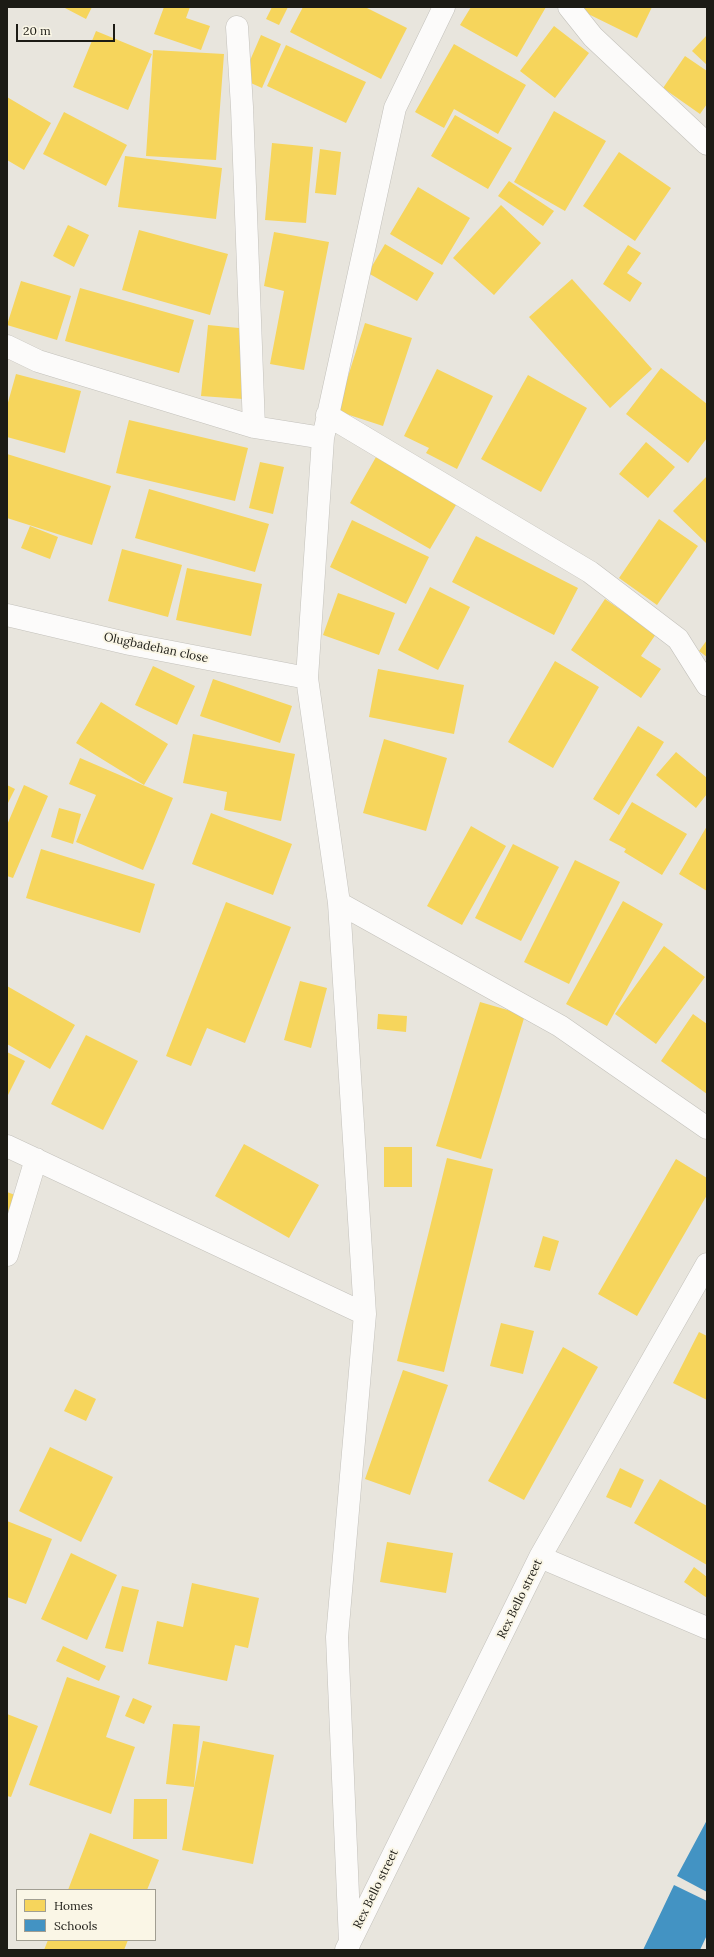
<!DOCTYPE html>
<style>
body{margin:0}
#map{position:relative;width:714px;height:1957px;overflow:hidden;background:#e8e5dd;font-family:Lora,serif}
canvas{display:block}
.frame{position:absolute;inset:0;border:8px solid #1c1b15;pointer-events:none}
.legend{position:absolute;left:16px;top:1889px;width:140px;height:52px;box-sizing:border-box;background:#faf6e6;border:1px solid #a19e92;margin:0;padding:5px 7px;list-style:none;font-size:12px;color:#1c1b15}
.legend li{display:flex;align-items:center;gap:8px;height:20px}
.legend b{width:20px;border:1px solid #a19e92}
.scale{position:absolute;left:16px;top:24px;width:99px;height:18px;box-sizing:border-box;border:2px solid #1c1b15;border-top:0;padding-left:5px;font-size:12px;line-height:14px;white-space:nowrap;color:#1c1b15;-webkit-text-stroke:3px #faf6e6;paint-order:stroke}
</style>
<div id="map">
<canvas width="714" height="1957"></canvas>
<div class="frame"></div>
<ul class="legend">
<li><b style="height:11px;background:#f6d55c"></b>Homes</li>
<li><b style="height:11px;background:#4393c3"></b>Schools</li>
</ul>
<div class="scale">20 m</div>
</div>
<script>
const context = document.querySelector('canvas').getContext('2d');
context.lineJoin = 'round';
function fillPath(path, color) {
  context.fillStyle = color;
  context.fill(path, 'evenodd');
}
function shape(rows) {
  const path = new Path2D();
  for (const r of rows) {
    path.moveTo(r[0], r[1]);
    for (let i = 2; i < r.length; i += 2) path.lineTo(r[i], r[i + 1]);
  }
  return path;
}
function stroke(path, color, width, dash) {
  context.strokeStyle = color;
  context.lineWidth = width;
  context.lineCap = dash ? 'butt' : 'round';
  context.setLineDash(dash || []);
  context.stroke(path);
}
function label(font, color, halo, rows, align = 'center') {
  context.font = font + ' Lora,serif';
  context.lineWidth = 4;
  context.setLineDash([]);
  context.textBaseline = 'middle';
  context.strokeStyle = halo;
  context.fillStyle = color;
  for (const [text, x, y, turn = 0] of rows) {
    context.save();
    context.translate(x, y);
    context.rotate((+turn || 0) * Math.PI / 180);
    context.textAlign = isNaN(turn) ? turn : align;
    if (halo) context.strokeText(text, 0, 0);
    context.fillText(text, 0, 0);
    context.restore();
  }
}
fillPath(shape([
 [63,7,92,7,86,19],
 [164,7,190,7,186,18,210,26,201,50,154,34],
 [272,7,288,7,279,25,266,19],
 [303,7,365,7,407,28,381,79,290,32],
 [471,7,546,7,517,57,460,25],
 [574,7,652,7,637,38],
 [554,26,589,53,555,98,520,71],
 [96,31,152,54,128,110,73,87],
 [261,35,281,44,262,88,242,79],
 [707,35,707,65,692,51],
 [454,44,526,85,498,134,454,109,444,128,415,112],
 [286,45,366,82,346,123,267,86],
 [153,50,224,54,216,160,146,156],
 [685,56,707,71,707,104,700,114,663,88],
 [7,97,51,123,24,170,7,160],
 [554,111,606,141,565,211,514,182],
 [64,112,127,145,106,186,43,154],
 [455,115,512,148,488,189,431,156],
 [272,143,313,147,306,223,265,220],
 [320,149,341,152,336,195,315,193],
 [619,152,671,188,635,241,583,206],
 [125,156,222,168,216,219,118,207],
 [509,181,554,211,543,226,498,196],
 [418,187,470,218,442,265,390,234],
 [501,205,541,243,494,295,453,258],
 [68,225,89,235,74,267,53,256],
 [139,230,228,254,210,315,122,290],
 [274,232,329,242,304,370,270,364,284,291,264,286],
 [385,244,434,273,417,301,368,273],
 [628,245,641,253,627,273,642,283,630,302,603,284],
 [572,279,652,369,610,408,529,317],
 [21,281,71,296,57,340,7,325],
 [80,288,194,320,179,373,65,341],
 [365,323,412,338,383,426,337,411],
 [208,325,249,329,243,399,201,396],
 [661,368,707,404,707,438,688,463,626,414],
 [437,369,493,396,457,469,426,453,429,448,404,436],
 [16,374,81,391,65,453,7,437,7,406],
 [528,375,587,408,541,492,481,459],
 [129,420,248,448,235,501,116,473],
 [646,442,675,467,648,498,619,474],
 [7,454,111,486,92,545,7,518],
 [376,457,456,505,430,549,350,503],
 [260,462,284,467,273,514,249,508],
 [707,476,707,544,673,511],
 [149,489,269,524,255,572,135,538],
 [659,519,698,546,657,605,619,578],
 [352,520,429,557,406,604,330,567],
 [30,526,58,537,50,559,21,548],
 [476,536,578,588,554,635,452,582],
 [122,549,182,565,168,617,108,601],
 [187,568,262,584,251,636,176,620],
 [430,587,470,607,438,670,398,650],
 [338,593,395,613,379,655,323,635],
 [605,599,656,634,641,656,661,669,641,698,571,650],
 [707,640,707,657,699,651],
 [555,661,599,687,553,768,508,742],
 [153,666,195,686,177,725,135,705],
 [378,669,464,685,454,734,369,717],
 [213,679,292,706,280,743,200,716],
 [101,702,168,744,144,785,76,743],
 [638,726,664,742,619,815,593,799],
 [193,734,295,754,281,821,224,810,227,792,183,783],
 [384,739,447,758,426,831,363,813],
 [676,752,707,778,707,794,696,808,656,775],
 [80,758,173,798,143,870,76,842,96,795,69,784],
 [7,785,15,789,7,805],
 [24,785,48,796,13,878,7,876,7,825],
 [632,802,687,834,662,875,624,852,626,849,609,840],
 [59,808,81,814,73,844,51,837],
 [211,813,292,844,273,895,192,864],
 [471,826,506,846,462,925,427,906],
 [707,826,707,891,679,874],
 [513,844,559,867,521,941,475,918],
 [41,849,155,884,140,933,26,898],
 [575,860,620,882,569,984,524,962],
 [623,901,663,924,607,1026,566,1004],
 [226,902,291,927,245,1043,207,1028,191,1066,166,1056],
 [664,946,705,977,656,1044,615,1014],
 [300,981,327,988,311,1048,284,1040],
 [7,986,75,1025,50,1069,7,1044],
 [480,1002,525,1015,481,1159,436,1146],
 [378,1014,407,1016,406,1032,377,1029],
 [693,1014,707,1024,707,1094,661,1061],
 [86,1035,138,1061,103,1130,51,1104],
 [7,1052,25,1061,7,1097],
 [244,1144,319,1185,289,1238,215,1196],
 [384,1147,412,1147,412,1187,384,1187],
 [447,1158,493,1169,444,1372,397,1361],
 [676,1159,707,1178,707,1195,637,1316,598,1294],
 [7,1192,15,1195,7,1214],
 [543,1236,559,1241,550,1271,534,1267],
 [501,1323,534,1331,523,1374,490,1366],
 [699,1332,707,1336,707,1400,673,1383],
 [563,1347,598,1367,524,1500,488,1481],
 [403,1370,448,1385,410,1495,365,1479],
 [75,1389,96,1399,86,1421,64,1411],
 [50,1447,113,1477,81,1542,19,1511],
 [620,1468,644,1480,631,1508,606,1497],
 [660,1479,707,1506,707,1565,634,1523],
 [7,1521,52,1539,26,1604,7,1597],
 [387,1542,453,1553,446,1593,380,1582],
 [71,1553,117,1575,87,1640,41,1619],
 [694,1567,707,1577,707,1598,684,1582],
 [192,1583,259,1598,248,1648,235,1645,227,1681,148,1664,157,1621,183,1627],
 [122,1586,139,1590,123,1652,105,1648],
 [63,1646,106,1666,99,1681,56,1661],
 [67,1677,120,1696,106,1737,135,1747,111,1814,29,1785],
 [133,1698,152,1706,144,1724,125,1716],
 [7,1714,38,1726,11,1797,7,1796],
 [173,1724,200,1726,194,1787,166,1784],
 [203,1741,274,1755,253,1864,182,1850],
 [134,1799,167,1799,167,1839,133,1839],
 [90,1833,159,1860,147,1890,68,1890],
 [48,1940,128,1940,124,1950,44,1950]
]), '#f6d55c');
fillPath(shape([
 [707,1820,707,1892,677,1876],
 [674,1885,707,1901,707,1935,700,1950,643,1950]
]), '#4393c3');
const minor = shape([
 [569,7,593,37,707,144],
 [237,27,242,107,254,427],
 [7,346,38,361,254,427,323,438],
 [327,415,590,572,678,639,707,685],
 [7,615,130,644,307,678],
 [339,903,560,1026,707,1128],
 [7,1146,365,1314],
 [7,1255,36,1159],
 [540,1557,707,1628],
 [351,1940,540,1557,707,1264],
 [346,1950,350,1942,337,1637,365,1314,339,903,307,678,323,438,395,108,444,7]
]);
stroke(minor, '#c3c1bb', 23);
stroke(minor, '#fcfbfa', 22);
label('12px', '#1c1b15', '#faf6e6', [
 ["Olugbadehan close",156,648,12],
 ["Rex Bello street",520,1599,-64],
 ["Rex Bello street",376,1889,-64]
]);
</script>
